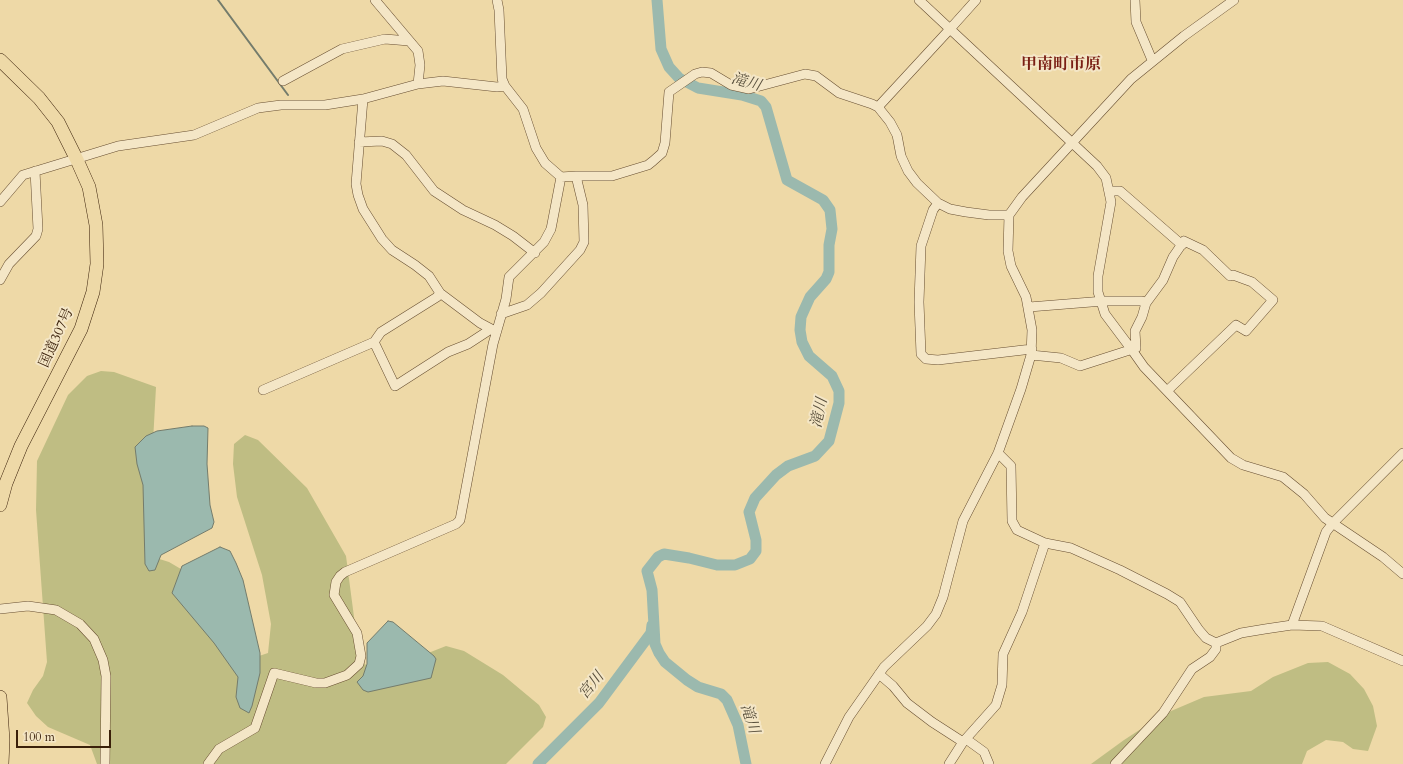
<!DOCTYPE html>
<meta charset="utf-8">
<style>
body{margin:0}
#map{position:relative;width:1403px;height:764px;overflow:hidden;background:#eed9a7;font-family:Cardo,serif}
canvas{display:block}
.scale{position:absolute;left:16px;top:730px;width:95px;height:18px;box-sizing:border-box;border:2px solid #3a200a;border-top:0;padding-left:5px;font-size:12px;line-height:14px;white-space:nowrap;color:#3a200a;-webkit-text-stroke:3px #f4e6c6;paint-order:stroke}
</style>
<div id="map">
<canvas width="1403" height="764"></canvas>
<div class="scale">100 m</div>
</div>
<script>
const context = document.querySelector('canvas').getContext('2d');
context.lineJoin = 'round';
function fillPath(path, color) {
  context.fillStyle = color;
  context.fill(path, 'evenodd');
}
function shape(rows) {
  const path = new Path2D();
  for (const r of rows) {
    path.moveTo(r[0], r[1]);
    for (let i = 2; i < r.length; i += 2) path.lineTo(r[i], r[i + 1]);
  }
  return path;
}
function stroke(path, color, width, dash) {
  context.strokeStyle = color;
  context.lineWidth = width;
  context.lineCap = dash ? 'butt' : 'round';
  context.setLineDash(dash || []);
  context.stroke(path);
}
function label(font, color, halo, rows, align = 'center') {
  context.font = font + ' Cardo,"Noto Serif JP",serif';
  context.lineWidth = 4;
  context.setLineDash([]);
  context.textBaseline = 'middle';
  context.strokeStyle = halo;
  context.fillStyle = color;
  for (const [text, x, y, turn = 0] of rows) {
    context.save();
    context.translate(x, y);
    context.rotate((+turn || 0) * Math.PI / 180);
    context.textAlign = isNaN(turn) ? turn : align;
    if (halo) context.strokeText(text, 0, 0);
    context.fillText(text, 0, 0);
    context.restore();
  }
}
fillPath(shape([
 [101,371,114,372,156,387,147,551,153,557,169,562,186,572,256,657,268,653,271,624,262,575,237,497,233,464,234,444,245,435,258,440,307,488,346,556,359,655,364,663,368,667,413,659,446,646,464,651,503,675,539,705,546,717,543,727,506,764,97,764,90,745,48,727,36,716,27,703,33,690,43,676,47,662,36,510,37,461,68,395,87,376],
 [1328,662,1350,674,1364,689,1373,706,1377,726,1368,751,1353,749,1343,742,1326,740,1307,751,1302,764,1091,764,1124,740,1164,714,1204,697,1251,691,1273,677,1308,663]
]), '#bfbd83');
const water = shape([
 [192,426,204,426,208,428,207,464,210,505,214,522,212,528,161,555,155,570,149,571,145,564,143,485,137,464,135,447,146,436,157,431,192,426],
 [220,547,230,551,236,563,243,580,260,653,260,673,252,706,249,713,240,708,236,697,238,677,214,643,172,593,182,566,220,547],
 [388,621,393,622,434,656,436,659,431,678,368,692,363,690,357,682,363,676,367,664,367,643,388,621]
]);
fillPath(water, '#9bb9ae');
stroke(water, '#747c6c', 1);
stroke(shape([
 [218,0,288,95]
]), '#747c6c', 2);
stroke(shape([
 [657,0,661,49,669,67,679,78,698,88,742,95,761,101,766,107,787,180,823,200,830,210,832,229,829,245,829,272,826,279,810,297,805,308,801,317,800,330,802,342,809,356,832,376,839,391,839,403,829,441,815,456,788,466,776,475,755,498,749,512,756,540,756,551,750,559,735,565,717,565,689,558,664,554,658,557,647,571,652,590,655,644,659,653,665,662,687,680,698,687,721,694,727,700,738,725,746,764],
 [538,764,599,703,651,633,652,625]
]), '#9bb9ae', 11);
const minor = shape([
 [375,0,418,51,420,65,418,84],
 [497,0,499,10,502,79,505,86,523,109,536,148,545,163,561,177,576,176,612,176,648,165,653,161,662,153,665,143,669,92,695,74,702,72,711,73,731,85,749,89,805,74,816,76,839,93,872,104,878,107,890,122,897,135,901,156,908,171,917,183,938,203,950,209,966,212,989,215,1009,215],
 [976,0,950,29,1097,166,1106,178,1111,202,1098,276,1098,292,1105,314,1132,350,1144,367,1231,458,1243,465,1283,477,1304,494,1325,518,1383,557,1403,574],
 [1135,0,1136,22,1152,60],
 [283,81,342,49,385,39,409,41],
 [363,99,356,184,358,195,363,209,382,239,392,250,415,265,429,276,440,293,480,323,495,331],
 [878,107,950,29,919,0],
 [359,142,382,141,392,144,406,155,434,191,463,210,495,225,513,236,535,253],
 [1109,191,1120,191,1182,245],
 [0,202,23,175,118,146,194,135,258,108,281,105,325,105,363,99,418,84,443,81,497,87,505,86],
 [938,203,933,210,921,246,919,302,921,354,926,359,938,360,1032,349],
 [0,280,9,264,36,236,38,229,35,171],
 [1029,307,1104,301,1142,301,1146,303],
 [501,314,527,305,541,293,580,250,584,242,583,205,576,176],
 [374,342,395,386,448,352,468,344,491,329],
 [1031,355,1061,358,1080,366,1136,348,1135,331,1142,317,1146,303,1163,280,1173,257,1184,241,1203,250,1230,276,1233,275,1252,282,1273,300,1246,331,1236,325,1167,391],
 [263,390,374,342,381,332,437,297,440,293],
 [998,453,1011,466,1012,521,1017,530,1045,543,1071,548,1120,570,1167,594,1180,602,1199,630,1206,638,1216,643,1241,633,1265,629,1292,625,1322,626,1403,661],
 [0,609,28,606,56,610,80,624,94,639,103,660,106,676,105,764],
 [1292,625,1326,532,1333,523,1403,453],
 [879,674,893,686,907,703,932,722,963,742],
 [966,739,984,752,989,764],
 [208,764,219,749,255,728,274,673,316,683,325,683,347,675,359,664,361,656,357,633,334,595,336,582,340,576,345,572,456,524,460,520,493,344,506,299,509,277,544,242,551,229,561,177],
 [825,764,849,717,884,667,927,626,936,614,943,597,963,521,998,453,1021,389,1031,355,1032,330,1026,297,1011,266,1008,251,1009,215,1022,197,1131,79,1184,36,1234,0],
 [949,764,963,742,996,705,1002,685,1003,654,1022,612,1045,543],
 [1115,764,1163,713,1192,669,1210,657,1216,649,1216,643]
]);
const highway = shape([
 [0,60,39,98,58,122,77,160,89,187,96,225,97,264,93,292,81,329,21,446,6,483,0,505],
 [0,697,3,740,2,764]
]);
stroke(minor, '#674e31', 10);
stroke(highway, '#3a200a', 14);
stroke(minor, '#f4e6c6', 9);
stroke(highway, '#eed9a7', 13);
label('14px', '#3a200a', '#f4e6c6', [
 ["国道307号",57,338,-66]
]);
label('italic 15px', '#574e3b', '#f4e6c6', [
 ["滝川",746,83,16],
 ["滝川",820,413,-78],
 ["宮川",592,686,-51],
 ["滝川",749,719,72]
]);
label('bold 16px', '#7a1f14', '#f4e6c6', [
 ["甲南町市原",1061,65]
]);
</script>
